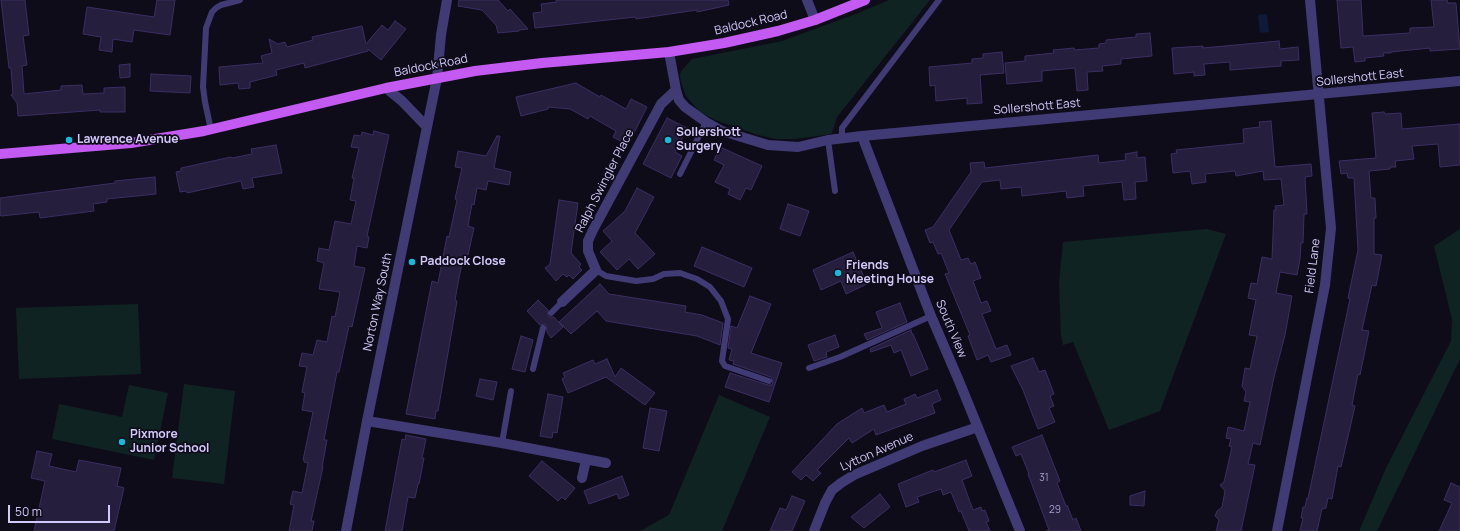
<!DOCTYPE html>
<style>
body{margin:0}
#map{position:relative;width:1460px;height:531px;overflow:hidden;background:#0f0c1a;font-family:Manrope,sans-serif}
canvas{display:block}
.scale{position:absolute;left:8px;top:505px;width:102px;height:18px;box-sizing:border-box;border:2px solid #d3c9fa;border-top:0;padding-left:5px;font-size:12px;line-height:14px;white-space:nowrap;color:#d3c9fa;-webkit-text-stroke:3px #0f0c1a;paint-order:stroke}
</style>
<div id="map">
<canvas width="1460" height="531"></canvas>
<div class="scale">50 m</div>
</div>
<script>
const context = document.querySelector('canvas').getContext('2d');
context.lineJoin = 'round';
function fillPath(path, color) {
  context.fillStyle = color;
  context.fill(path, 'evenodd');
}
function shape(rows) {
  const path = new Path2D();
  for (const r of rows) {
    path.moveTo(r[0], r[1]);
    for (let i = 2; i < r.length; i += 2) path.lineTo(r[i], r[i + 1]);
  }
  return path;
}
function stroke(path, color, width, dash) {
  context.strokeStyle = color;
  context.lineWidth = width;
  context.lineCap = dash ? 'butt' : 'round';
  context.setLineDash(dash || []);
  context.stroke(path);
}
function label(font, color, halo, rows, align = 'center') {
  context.font = font + ' Manrope,sans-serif';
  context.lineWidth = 3.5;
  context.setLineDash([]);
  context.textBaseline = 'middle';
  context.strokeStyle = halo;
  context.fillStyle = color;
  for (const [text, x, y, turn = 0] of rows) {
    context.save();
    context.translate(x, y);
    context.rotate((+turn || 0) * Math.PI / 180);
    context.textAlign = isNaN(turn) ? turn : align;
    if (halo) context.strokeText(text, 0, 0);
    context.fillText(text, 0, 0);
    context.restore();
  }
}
fillPath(shape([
 [889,0,930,0,837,117,832,133,826,135,794,139,776,139,758,135,715,120,699,111,686,96,682,85,680,77,681,71,692,59,782,41,856,14],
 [1207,229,1226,234,1160,411,1109,430,1073,342,1063,345,1061,335,1059,283,1063,242],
 [1460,229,1460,359,1377,531,1359,531,1386,468,1451,341,1452,319,1434,246],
 [138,304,141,374,19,379,16,308],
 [184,384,235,391,224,484,172,478],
 [129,385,168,393,154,460,52,439,59,404,122,417],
 [719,395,770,417,722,531,640,531,669,515]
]), '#102323');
fillPath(shape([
 [1267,14,1269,32,1260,33,1258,15]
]), '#0e1a37');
const building = shape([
 [1,0,25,0,29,35,23,36,27,65,22,66,24,94,61,90,61,86,82,85,83,94,104,93,104,88,125,87,125,112,100,112,100,110,18,116,17,103,11,95,13,94,11,68,9,68,1,0],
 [157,0,175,0,170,35,134,30,132,42,113,39,112,52,99,50,101,37,83,34,87,7,154,17,157,0],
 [459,0,498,0,508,11,510,9,528,29,519,30,519,31,498,33,496,25,482,10,458,6,459,0],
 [556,0,728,0,729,5,697,12,697,10,636,19,635,17,535,28,533,13,542,12,541,4,557,2,556,0],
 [1337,0,1361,0,1363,36,1410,33,1410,28,1434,27,1431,0,1447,0,1448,3,1456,3,1460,49,1430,51,1430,48,1391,52,1391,53,1383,53,1384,56,1365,58,1365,61,1355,62,1353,47,1341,48,1337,0],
 [395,21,406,29,381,60,368,49,368,51,305,68,304,63,276,70,277,75,250,82,250,88,239,89,238,83,220,85,219,67,263,63,261,56,272,53,269,39,278,44,285,42,287,47,313,40,312,37,362,26,366,44,382,25,388,30,395,21],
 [1150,33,1152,56,1121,59,1121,64,1102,66,1103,71,1087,72,1088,90,1077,91,1075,68,1042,71,1042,81,1007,84,1005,63,1025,61,1025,56,1054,53,1053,50,1074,48,1075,50,1099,48,1099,44,1106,43,1106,40,1136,37,1136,34,1150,33],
 [1279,41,1280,49,1298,47,1299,60,1281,61,1281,66,1230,70,1230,62,1204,64,1205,75,1194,76,1194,72,1174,74,1172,48,1203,46,1203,48,1279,41],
 [1002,52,1004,73,980,75,982,103,967,104,967,98,936,101,935,85,930,86,929,67,972,63,972,59,983,58,983,54,1002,52],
 [130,64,130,77,120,78,119,65,130,64],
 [151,74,191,76,190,93,150,91,151,74],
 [576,83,600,97,601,95,626,109,631,99,647,107,628,145,613,137,616,131,590,116,588,119,570,109,548,107,548,109,521,116,516,97,576,83],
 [1384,112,1385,114,1401,113,1402,129,1460,124,1460,165,1440,167,1438,144,1412,146,1414,159,1395,161,1396,167,1390,167,1390,169,1369,171,1371,198,1375,198,1376,218,1374,218,1374,254,1382,255,1376,286,1372,285,1362,330,1369,331,1360,375,1358,374,1352,405,1355,406,1341,467,1338,466,1332,499,1328,498,1326,508,1322,509,1317,531,1300,531,1303,518,1301,518,1303,507,1305,507,1307,498,1308,498,1314,470,1350,299,1348,298,1358,250,1354,178,1348,178,1347,173,1341,174,1339,161,1376,158,1372,113,1384,112],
 [667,118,687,128,675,152,682,156,671,178,643,164,667,118],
 [1271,121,1275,167,1311,164,1312,176,1305,177,1307,214,1304,214,1303,243,1301,243,1300,259,1297,275,1280,272,1276,293,1292,296,1285,335,1274,377,1260,445,1253,443,1248,464,1255,465,1241,531,1216,531,1219,520,1215,516,1217,511,1222,507,1225,491,1220,485,1224,482,1232,447,1229,446,1231,439,1226,438,1228,427,1244,431,1250,402,1244,401,1246,392,1242,386,1245,368,1250,369,1257,336,1249,335,1256,300,1248,298,1251,283,1257,284,1262,257,1272,259,1274,210,1276,210,1275,206,1284,205,1281,179,1264,180,1263,171,1236,176,1235,171,1205,174,1206,182,1192,184,1190,171,1173,173,1171,154,1177,153,1176,150,1244,143,1243,129,1260,127,1259,122,1271,121],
 [374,131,389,135,367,236,369,237,367,248,357,246,354,266,365,268,352,327,349,326,339,372,337,372,324,440,327,440,322,467,323,467,311,521,314,521,312,531,289,531,294,505,290,504,293,491,302,493,308,463,304,462,304,460,303,460,313,412,302,410,305,393,302,392,307,367,299,366,302,353,313,355,317,340,327,342,332,316,335,317,340,292,319,289,324,263,317,261,319,248,329,250,335,221,351,224,356,201,350,200,354,178,352,178,359,148,351,147,354,135,361,136,362,132,373,135,374,131],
 [497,136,500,136,494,168,511,172,509,185,488,181,486,190,477,188,474,205,472,204,468,226,474,228,468,255,464,254,459,278,455,300,457,301,438,411,436,411,435,419,406,414,432,281,438,283,447,236,449,237,457,200,455,199,462,168,455,167,458,151,486,156,497,136],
 [276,145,282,173,252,178,254,187,243,189,241,181,187,193,186,191,180,192,176,172,181,171,181,168,231,157,232,158,252,154,251,149,276,145],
 [720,147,762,166,751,190,746,188,740,200,728,194,730,189,715,182,724,165,714,160,720,147],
 [1137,152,1137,158,1145,157,1147,181,1135,182,1136,199,1124,200,1122,182,1083,186,1084,196,1067,198,1066,191,1022,196,1021,187,1001,189,1000,180,982,182,949,230,961,260,968,258,971,264,975,262,981,278,973,281,981,303,987,301,991,311,982,314,996,349,1007,345,1011,355,991,362,988,355,977,360,968,336,970,335,945,274,949,273,941,253,938,254,933,242,930,243,925,230,933,227,971,172,970,163,984,162,985,168,1098,155,1099,163,1126,160,1125,154,1137,152],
 [155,177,156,194,107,199,107,202,93,204,94,211,40,218,39,212,1,216,0,215,0,198,115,183,115,181,155,177],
 [637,188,654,197,635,233,655,254,638,269,629,259,617,270,600,252,612,241,603,231,625,211,637,188],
 [559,200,578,203,571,253,581,264,579,267,582,270,573,279,569,275,567,277,563,274,556,281,545,268,550,264,559,200],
 [788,204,809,211,800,236,780,229,788,204],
 [702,247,752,268,744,287,694,266,702,247],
 [853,252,867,284,846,294,841,281,821,290,813,270,853,252],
 [600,284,609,294,686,306,685,312,702,315,723,323,720,345,697,336,606,321,597,311,571,334,559,322,600,284],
 [750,296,771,304,751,353,782,363,769,402,725,387,730,373,768,385,772,385,773,382,771,377,733,364,734,361,729,360,732,349,728,348,731,326,737,328,750,296],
 [538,300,548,310,548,316,550,317,554,317,563,327,551,338,547,332,546,325,544,324,540,325,527,311,538,300],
 [900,303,907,322,867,340,864,334,882,328,876,312,900,303],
 [911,330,912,334,913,334,928,369,911,376,901,350,894,353,891,345,871,352,870,349,911,330],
 [835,335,839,347,826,352,827,357,814,361,808,345,835,335],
 [521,336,533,340,525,372,512,369,521,336],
 [1033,358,1039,372,1045,370,1054,394,1050,396,1054,406,1049,408,1055,422,1038,429,1023,390,1011,366,1033,358],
 [607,359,615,377,621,368,655,393,645,405,606,377,568,393,562,379,565,377,563,373,593,360,595,364,607,359],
 [480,379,497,382,493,400,476,396,480,379],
 [937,390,941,400,932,404,935,413,876,435,874,429,852,443,849,438,817,470,821,473,813,481,806,475,801,480,792,472,837,424,862,408,864,413,884,405,887,412,906,404,904,399,909,397,915,394,917,398,937,390],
 [548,394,563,397,557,433,553,432,552,438,540,436,548,394],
 [650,408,667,411,659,451,643,448,650,408],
 [406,435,426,439,422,458,424,458,419,484,418,484,415,498,408,497,402,531,385,531,402,439,405,440,406,435],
 [1042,435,1060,481,1057,483,1066,506,1067,505,1073,520,1076,518,1081,531,1046,531,1049,530,1028,474,1029,474,1021,454,1016,456,1012,447,1042,435],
 [37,451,52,454,49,466,76,472,79,460,121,468,117,486,124,488,114,531,34,531,45,481,31,478,37,451],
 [966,460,972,476,962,480,973,510,981,507,982,511,985,510,989,521,986,522,990,531,969,531,961,511,959,512,951,492,943,495,941,489,917,497,919,502,906,507,898,484,933,470,934,472,966,460],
 [542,461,575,488,565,500,562,497,558,501,529,476,542,461],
 [622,476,629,495,619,499,617,494,589,504,584,491,622,476],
 [1451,483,1460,487,1460,531,1439,531,1452,503,1444,500,1451,483],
 [1145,491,1144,506,1130,505,1130,496,1145,491],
 [880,494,890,507,864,528,851,517,880,494],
 [792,496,805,501,792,531,770,531,780,508,786,510,792,496]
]);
fillPath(building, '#261e3d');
stroke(building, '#3c2e63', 1);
stroke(shape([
 [211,130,205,102,203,87,206,28,212,12,216,8,221,5,240,0],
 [842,138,842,128,939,0],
 [828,140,835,191],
 [680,174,706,122],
 [596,270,606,276,636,281,653,279,664,274,680,273,697,279,710,287,721,301,728,319,722,361,725,366,769,381],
 [551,313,562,302],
 [809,368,840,357,931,316],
 [533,369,543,328],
 [502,443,511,391]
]), '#413b75', 6);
stroke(shape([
 [807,0,815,20],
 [669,52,676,90,679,100,685,107,706,122,722,131,768,145,798,147,828,140,862,136,1460,81],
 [437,78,441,35,447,0],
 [862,136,931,316,959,381,1020,531],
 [562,302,596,270,588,251,588,241,593,230,661,104,676,90],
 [367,421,502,443,606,463],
 [582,478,586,460],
 [814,531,825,503,832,490,841,483,854,475,922,446,978,427],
 [1277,531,1325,285,1331,228,1310,0]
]), '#413b75', 10);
stroke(shape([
 [386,88,402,101,427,127],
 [346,531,367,421,437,78]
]), '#413b75', 10);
stroke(shape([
 [0,154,131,143,204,131,386,88,475,71,542,63,669,52,724,43,778,31,815,20,865,0]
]), '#c35af1', 10);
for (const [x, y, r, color] of [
 [69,140,4,"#13bbdd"],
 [668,140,4,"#13bbdd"],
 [412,262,4,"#13bbdd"],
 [838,273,4,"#13bbdd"],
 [122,442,4,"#13bbdd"]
]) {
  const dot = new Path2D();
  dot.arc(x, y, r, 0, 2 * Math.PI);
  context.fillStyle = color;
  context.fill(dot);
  stroke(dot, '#0f0c1a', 1.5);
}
label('10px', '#a89ecb', null, [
 ["31",1044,478],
 ["29",1055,510]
]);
label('12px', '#d3c9fa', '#0f0c1a', [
 ["Baldock Road",751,23,-13],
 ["Baldock Road",431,66,-11],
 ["Sollershott East",1360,78,-6],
 ["Sollershott East",1037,107,-5],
 ["Ralph Swingler Place",605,181,-63],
 ["Field Lane",1313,266,-83],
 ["Norton Way South",378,302,-78],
 ["South View",951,329,67],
 ["Lytton Avenue",877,452,-24]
]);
label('bold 12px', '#d3c9fa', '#0f0c1a', [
 ["Sollershott",676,133],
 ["Surgery",676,147],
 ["Lawrence Avenue",77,140],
 ["Paddock Close",420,262],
 ["Friends",846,266],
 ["Meeting House",846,280],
 ["Pixmore",130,435],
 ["Junior School",130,449]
], 'left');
</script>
